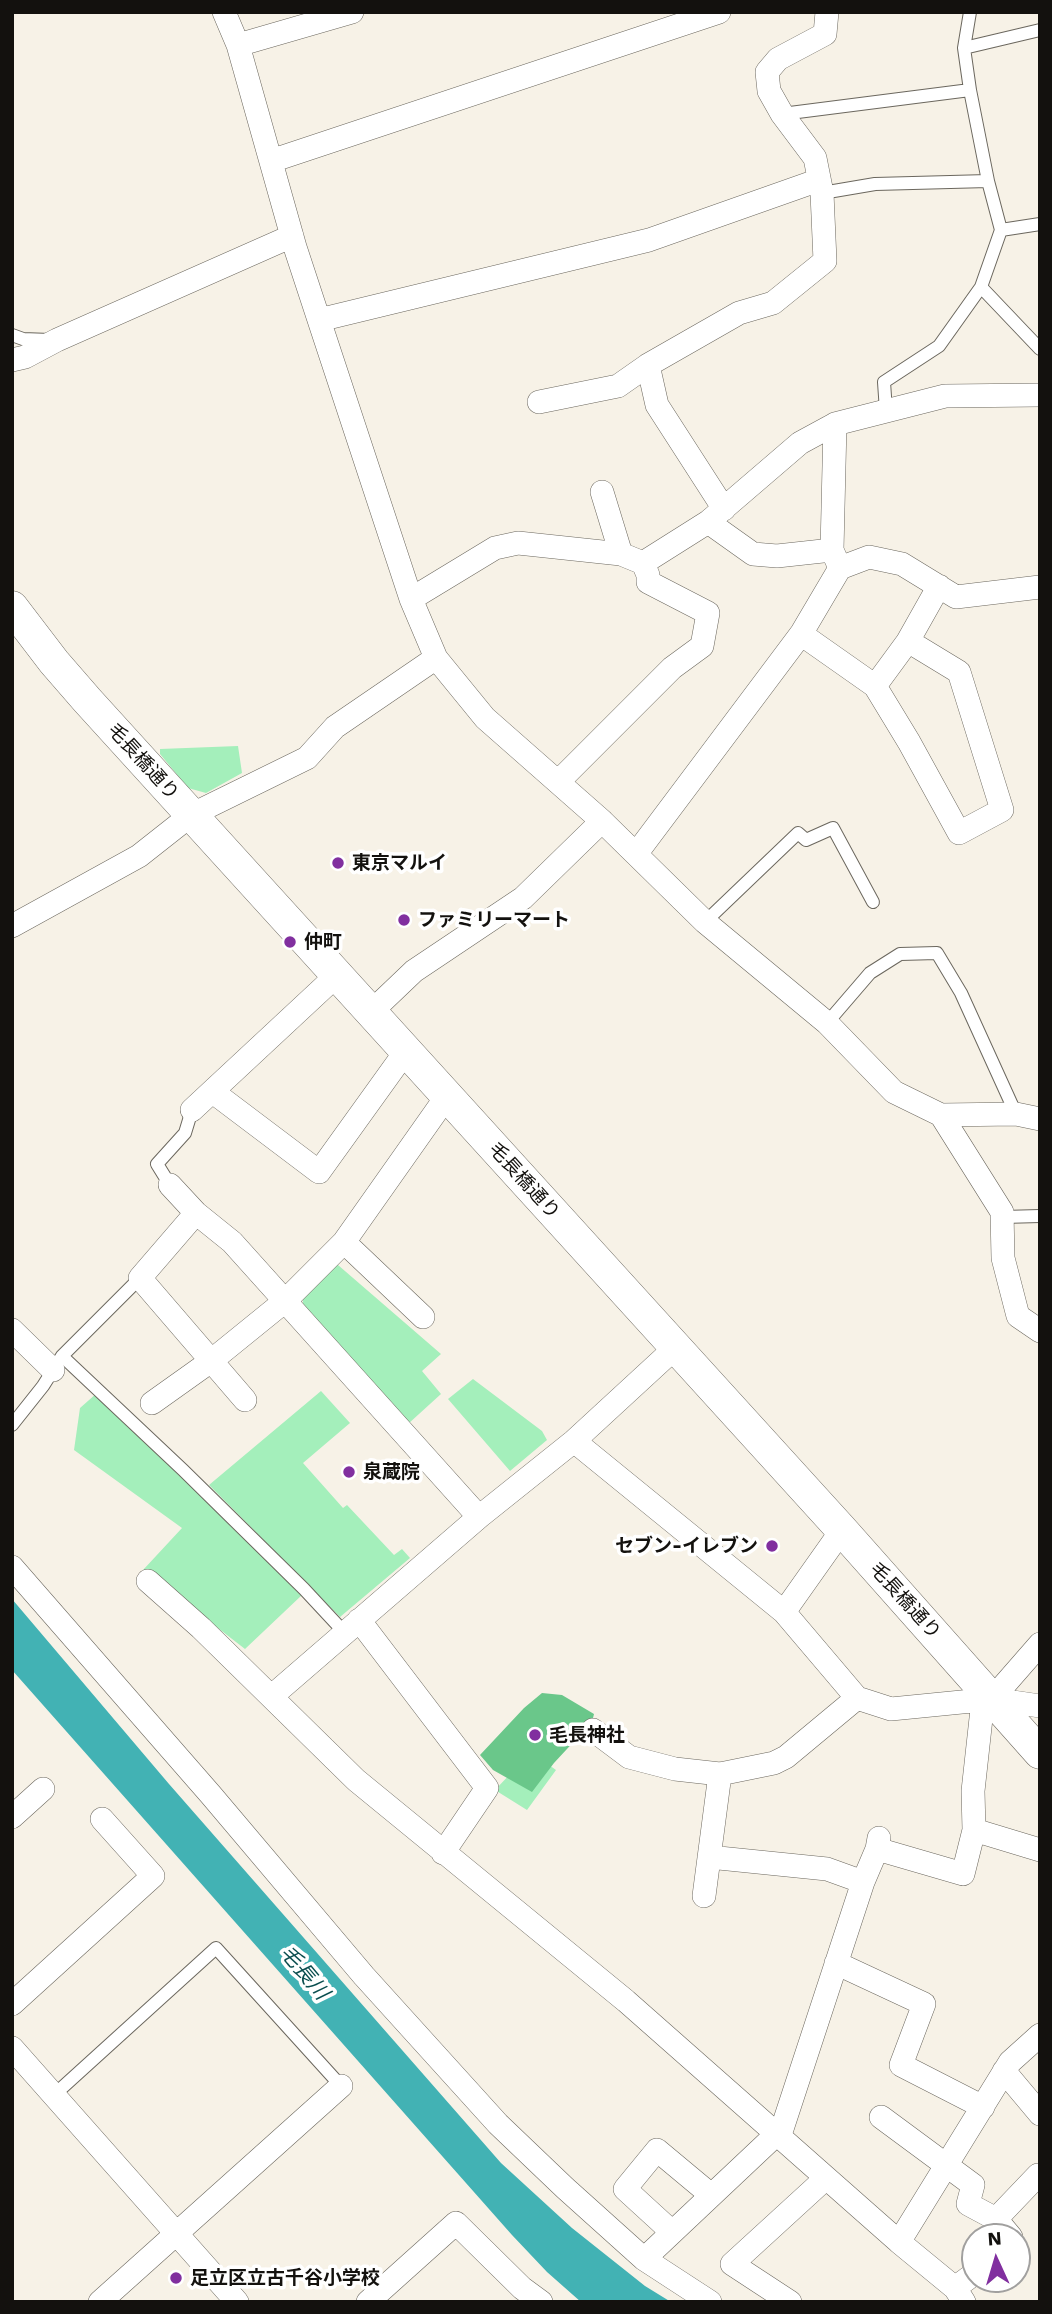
<!DOCTYPE html>
<meta charset="utf-8">
<style>
body{margin:0}
#map{position:relative;width:1052px;height:2314px;overflow:hidden;background:#f7f2e7;font-family:"Work Sans",sans-serif}
canvas{display:block}
.frame{position:absolute;inset:0;border:14px solid #13110e;pointer-events:none}
.north{position:absolute;left:961px;top:2223px;width:70px;height:70px;box-sizing:border-box;background:#fff;border:2px solid #a1a09f;border-radius:50%;rotate:356deg;font-size:19px;font-weight:700;line-height:28px;text-align:center;color:#13110e}
.north::after{content:'';display:block;margin:auto;width:24px;height:32px;background:#812f9f;clip-path:polygon(50% 0,100% 100%,50% 72%,0 100%)}
</style>
<div id="map">
<canvas width="1052" height="2314"></canvas>
<div class="frame"></div>
<div class="north">N</div>
</div>
<script>
const context = document.querySelector('canvas').getContext('2d');
context.lineJoin = 'round';
function fillPath(path, color) {
  context.fillStyle = color;
  context.fill(path, 'evenodd');
}
function shape(rows) {
  const path = new Path2D();
  for (const r of rows) {
    path.moveTo(r[0], r[1]);
    for (let i = 2; i < r.length; i += 2) path.lineTo(r[i], r[i + 1]);
  }
  return path;
}
function stroke(path, color, width, dash) {
  context.strokeStyle = color;
  context.lineWidth = width;
  context.lineCap = dash ? 'butt' : 'round';
  context.setLineDash(dash || []);
  context.stroke(path);
}
function label(font, color, halo, rows, align = 'center') {
  context.font = font + ' "Work Sans","Noto Sans JP",sans-serif';
  context.lineWidth = 7;
  context.setLineDash([]);
  context.textBaseline = 'middle';
  context.strokeStyle = halo;
  context.fillStyle = color;
  for (const [text, x, y, turn = 0] of rows) {
    context.save();
    context.translate(x, y);
    context.rotate((+turn || 0) * Math.PI / 180);
    context.textAlign = isNaN(turn) ? turn : align;
    if (halo) context.strokeText(text, 0, 0);
    context.fillText(text, 0, 0);
    context.restore();
  }
}
fillPath(shape([
 [238,746,242,773,206,793,188,788,160,754,160,749],
 [331,1265,338,1265,441,1354,422,1371,441,1394,408,1424,303,1308,303,1299],
 [473,1379,542,1431,547,1440,510,1471,448,1399],
 [321,1391,350,1423,303,1463,343,1508,347,1505,394,1555,402,1549,410,1558,340,1617,209,1485],
 [97,1393,302,1595,245,1649,143,1570,182,1528,74,1450,80,1408],
 [531,1752,556,1770,527,1810,495,1790]
]), '#a4efbb');
fillPath(shape([
 [542,1693,562,1695,594,1714,592,1722,554,1763,532,1792,493,1770,480,1755,524,1708]
]), '#6ac78a');
fillPath(shape([
 [12,1599,169,1784,501,2163,572,2228,645,2286,671,2302,581,2302,547,2272,512,2235,12,1670]
]), '#42b2b4');
const lane = shape([
 [964,48,1040,30],
 [970,90,988,181],
 [782,114,970,90,964,48,970,12],
 [822,193,875,184,988,181,1001,230,981,287,939,346,884,382,886,411],
 [1001,230,1040,224],
 [981,287,1040,349],
 [12,335,23,339,50,340],
 [705,922,798,833,806,840,833,828,873,902],
 [827,1023,870,973,900,954,937,953,961,993,1016,1114],
 [170,1185,157,1164,185,1133,192,1110],
 [1003,1217,1040,1216],
 [62,1356,183,1470,304,1589,344,1632],
 [12,1425,43,1386,62,1356,140,1278],
 [54,2095,216,1948,341,2086]
]);
const street = shape([
 [224,12,238,45,295,247,319,320,411,599,436,658,485,718,602,821,705,922,827,1023,894,1092,941,1115,1002,1212,1003,1258,1018,1316,1040,1331],
 [238,45,352,12],
 [271,161,719,12],
 [319,320,649,240,819,180],
 [12,360,25,357,57,340,292,236],
 [648,365,657,405,724,509],
 [539,402,618,386,648,365,739,313,773,303,825,261,822,193,815,158,782,114,769,91,767,72,778,59,825,34,827,12],
 [835,424,832,550,840,568],
 [708,522,753,554,777,556,832,550],
 [643,563,708,522,800,443,835,424,945,396,1040,395],
 [411,599,495,548,518,543,621,554],
 [801,634,875,686,909,742,959,833,1002,810,959,672,908,641,875,686],
 [908,641,939,586],
 [558,782,672,668,702,646,708,613,648,582,648,575,643,563,621,554,602,492],
 [636,854,801,634,840,568,869,557,902,564,956,597,1040,587],
 [12,926,139,856,191,815,307,758,335,727,436,658],
 [371,1012,414,971,523,898,602,821],
 [213,1092,319,1172,406,1051],
 [192,1110,337,975],
 [941,1115,1016,1114,1040,1119],
 [170,1185,196,1213,232,1242,479,1517],
 [196,1213,140,1278,245,1400],
 [344,1242,423,1317],
 [12,1330,53,1370],
 [152,1403,211,1361,285,1301,344,1242,447,1096],
 [574,1441,784,1612],
 [842,1530,784,1612,857,1698,891,1709,992,1699,1040,1644],
 [12,1567,211,1795,364,1976,498,2124,565,2188,644,2259,710,2302],
 [148,1581,201,1628,356,1780,626,2001,899,2242,955,2288,964,2302],
 [359,1620,487,1788,443,1853],
 [272,1696,479,1517,574,1441,675,1348],
 [992,1699,1040,1706],
 [593,1730,629,1757,675,1769,720,1774,774,1763,786,1757,857,1698],
 [12,1817,43,1789],
 [974,1830,1040,1850],
 [877,1849,963,1874,974,1830,973,1791,983,1700],
 [709,1857,827,1869,863,1882],
 [704,1896,720,1774],
 [836,1963,924,2004,901,2065,983,2107],
 [12,2004,153,1876,102,1819],
 [12,2048,237,2302],
 [1004,2071,1040,2114],
 [881,2117,973,2185,968,2204,996,2219,1011,2237],
 [996,2219,1038,2175],
 [672,2232,625,2189,657,2150,711,2195],
 [899,2242,1010,2062,1040,2035],
 [644,2259,782,2129,863,1882,877,1849,879,1838],
 [955,2288,975,2273],
 [100,2302,341,2086],
 [368,2302,456,2223,522,2288,541,2302],
 [790,2302,732,2264,826,2178]
]);
const secondary = shape([
 [12,607,54,662,87,700,842,1530,1040,1753]
]);
stroke(lane, '#6b675e', 14);
stroke(street, '#6b675e', 24);
stroke(secondary, '#6b675e', 33);
stroke(lane, '#fff', 12);
stroke(street, '#fff', 23);
stroke(secondary, '#fff', 32);
for (const [x, y, r, color] of [
 [338,863,7,"#812f9f"],
 [404,920,7,"#812f9f"],
 [290,942,7,"#812f9f"],
 [349,1472,7,"#812f9f"],
 [772,1546,7,"#812f9f"],
 [535,1735,7,"#812f9f"],
 [176,2278,7,"#812f9f"]
]) {
  const dot = new Path2D();
  dot.arc(x, y, r, 0, 2 * Math.PI);
  context.fillStyle = color;
  context.fill(dot);
  stroke(dot, '#fff', 2.5);
}
label('19px', '#13110e', '#fff', [
 ["毛長橋通り",143,762,48],
 ["毛長橋通り",524,1181,48],
 ["毛長橋通り",905,1601,48]
]);
label('bold 19px', '#13110e', '#fff', [
 ["東京マルイ",352,863],
 ["ファミリーマート",418,920],
 ["仲町",304,942],
 ["泉蔵院",363,1472],
 ["セブン-イレブン",758,1546,"right"],
 ["毛長神社",549,1735],
 ["足立区立古千谷小学校",190,2278]
], 'left');
label('italic 21px', '#0b4e4f', '#fff', [
 ["毛長川",304,1973,50]
]);
</script>
